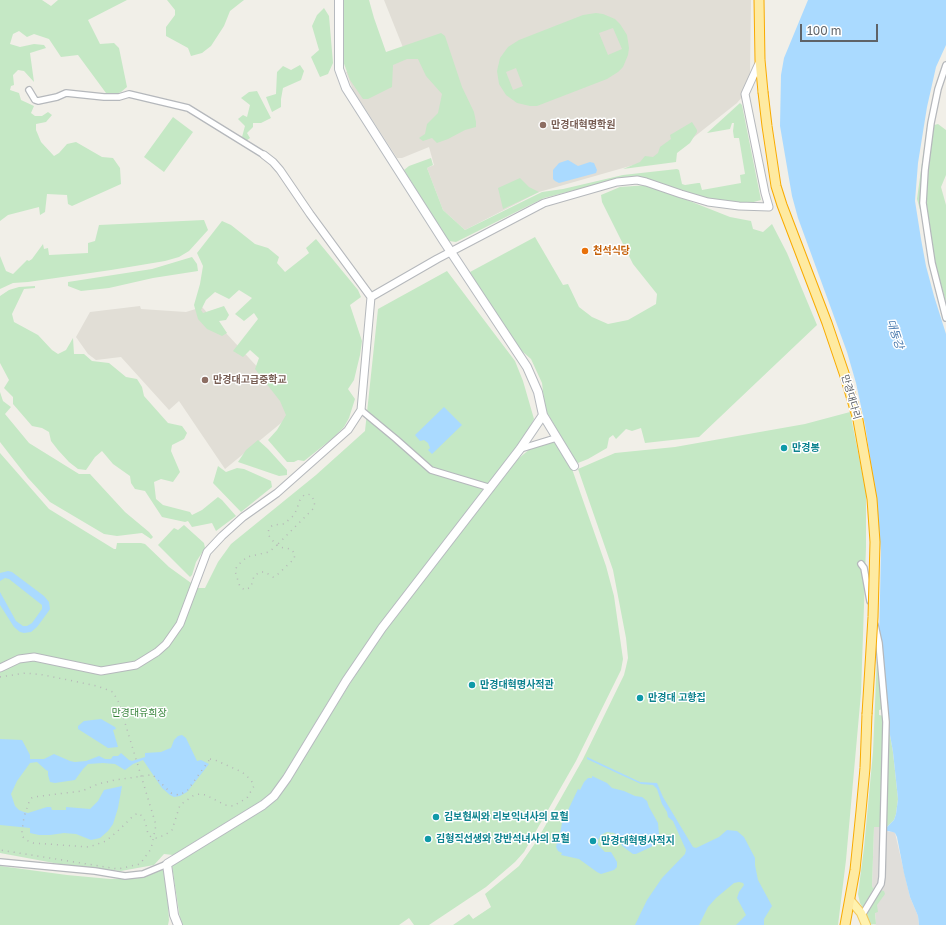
<!DOCTYPE html>
<meta charset="utf-8">
<style>
body{margin:0}
#map{position:relative;width:946px;height:925px;overflow:hidden;background:#f1efe8;font-family:"Golos Text",sans-serif}
canvas{display:block}
.scale{position:absolute;left:800px;top:24px;width:78px;height:18px;box-sizing:border-box;border:2px solid #5f6368;border-top:0;padding-left:5px;font-size:12px;line-height:14px;white-space:nowrap;color:#5f6368;-webkit-text-stroke:3px #fff;paint-order:stroke}
</style>
<div id="map">
<canvas width="946" height="925"></canvas>
<div class="scale">100 m</div>
</div>
<script>
const context = document.querySelector('canvas').getContext('2d');
context.lineJoin = 'round';
function fillPath(path, color) {
  context.fillStyle = color;
  context.fill(path, 'evenodd');
}
function shape(rows) {
  const path = new Path2D();
  for (const r of rows) {
    path.moveTo(r[0], r[1]);
    for (let i = 2; i < r.length; i += 2) path.lineTo(r[i], r[i + 1]);
  }
  return path;
}
function stroke(path, color, width, dash) {
  context.strokeStyle = color;
  context.lineWidth = width;
  context.lineCap = dash ? 'butt' : 'round';
  context.setLineDash(dash || []);
  context.stroke(path);
}
function label(font, color, halo, rows, align = 'center') {
  context.font = font + ' "Golos Text","Noto Sans KR",sans-serif';
  context.lineWidth = 3;
  context.setLineDash([]);
  context.textBaseline = 'middle';
  context.strokeStyle = halo;
  context.fillStyle = color;
  for (const [text, x, y, turn = 0] of rows) {
    context.save();
    context.translate(x, y);
    context.rotate((+turn || 0) * Math.PI / 180);
    context.textAlign = isNaN(turn) ? turn : align;
    if (halo) context.strokeText(text, 0, 0);
    context.fillText(text, 0, 0);
    context.restore();
  }
}
fillPath(shape([
 [874,827,881,827,889,832,893,831,895,833,910,897,918,916,919,925,873,925,876,924,875,912,879,891,872,887]
]), '#e0deda');
fillPath(shape([
 [384,0,751,0,750,72,747,91,737,103,675,152,651,160,539,192,465,230,443,210,427,168,434,165,429,147,402,158,397,158,353,90,346,72,404,50],
 [140,306,141,309,186,312,202,307,297,410,225,469,179,401,169,410,121,357,96,360,88,354,76,337,90,312]
]), '#e1ded6');
fillPath(shape([
 [0,0,42,0,51,6,58,0,127,0,88,20,100,44,114,43,119,48,127,87,121,92,113,95,106,93,78,55,61,57,49,39,34,34,27,37,19,31,13,34,10,44,20,47,34,44,44,45,46,48,30,53,34,82,24,71,18,70,13,75,14,85,11,86,10,90,19,93,21,100,34,106,31,113,35,116,42,116,48,112,52,115,46,122,36,124,36,130,41,142,54,156,59,153,67,144,76,142,102,157,113,158,120,168,121,184,72,206,68,204,67,195,47,194,45,212,40,215,39,207,8,215,0,221],
 [167,0,244,0,230,11,224,26,211,46,202,53,191,56,188,48,166,36,166,27,175,15,175,10],
 [341,0,369,0,374,18,386,52,441,33,445,36,462,87,474,112,476,122,476,127,465,130,448,139,437,143,432,138,423,141,419,138,425,134,427,124,438,113,442,94,426,76,418,59,407,59,393,65,392,87,368,99,363,99,350,80,343,61],
 [324,8,329,16,333,63,328,74,320,77,311,57,319,50,312,26,317,15],
 [596,13,603,14,615,19,620,24,627,35,629,48,628,55,623,67,618,72,607,79,537,106,530,106,517,103,506,95,499,84,497,71,500,58,508,47,519,40,583,15],
 [613,28,622,49,608,55,599,33],
 [516,68,523,86,513,90,506,72],
 [300,65,304,71,301,80,283,88,281,99,281,107,272,112,266,97,276,94,277,72,283,66,291,70],
 [257,91,271,118,261,123,253,123,253,127,247,133,250,138,246,141,242,137,245,126,238,119,243,115,247,117,250,105,241,98,249,92],
 [740,103,742,105,761,200,750,203,706,200,638,177,625,177,544,198,456,242,449,241,446,238,404,170,409,166,431,158,433,165,427,168,443,210,465,230,542,192,563,189,623,175,677,169,679,170,682,184,685,185,698,183,700,183,702,190,741,183,740,175,745,174,739,138,734,138,733,131,734,123,732,123,730,129,707,133],
 [173,117,193,132,164,172,144,157],
 [692,122,697,130,697,132,690,143,677,153,676,162,623,169,640,162,645,156,653,157,658,153,660,147,671,139,670,135],
 [938,124,946,130,946,175,941,187,946,205,946,302,917,199,927,127],
 [520,178,529,187,539,192,503,209,498,188],
 [649,185,730,217,751,221,753,229,763,232,772,224,787,253,817,325,699,437,645,443,641,428,632,431,626,429,616,439,613,435,609,438,607,448,588,459,578,463,574,459,545,409,542,383,531,359,516,346,495,315,470,272,535,237,563,285,568,284,579,307,592,317,608,324,628,320,656,304,657,294,633,264,602,202,601,195,620,187],
 [204,220,208,230,189,251,179,257,165,261,111,270,28,282,13,283,0,289,0,256,6,271,13,274,27,260,29,261,32,259,43,244,44,249,48,248,49,255,88,253,88,243,95,241,99,225],
 [222,221,231,225,255,244,268,248,279,257,277,263,285,272,309,253,306,248,316,239,358,290,361,297,350,305,362,341,360,355,354,380,348,389,355,399,349,418,344,427,333,438,304,461,298,460,294,462,287,462,268,440,277,430,286,415,280,401,255,369,259,358,250,350,243,357,233,351,258,319,254,313,244,321,235,314,252,298,239,290,229,299,215,292,206,300,201,310,203,313,224,306,229,315,226,320,219,321,227,333,222,336,207,329,198,319,194,305,200,284,203,266,197,253],
 [192,257,197,264,198,271,153,278,109,288,81,291,68,286,68,282,152,269],
 [447,271,515,361,523,381,534,419,526,436,381,624,342,679,274,791,258,803,173,855,164,854,154,865,121,871,70,866,0,853,0,453,49,509,114,549,116,549,117,543,141,543,145,544,169,567,198,588,205,588,218,562,231,544,316,475,365,431,378,309],
 [35,286,35,288,24,289,12,314,14,322,38,335,52,350,58,354,66,350,73,338,74,354,84,354,92,361,109,363,126,377,137,379,142,387,144,396,168,423,182,426,187,433,184,439,172,445,171,451,180,472,173,482,161,479,154,482,156,499,163,505,190,512,192,515,202,510,218,497,222,500,236,516,216,531,212,523,192,527,188,521,185,522,162,517,145,491,135,489,131,483,130,476,113,464,102,451,95,457,86,470,78,469,69,462,58,450,51,441,49,432,42,428,32,426,13,404,13,397,4,388,9,380,0,363,0,296,9,290,19,287],
 [0,392,3,401,11,407,5,414,29,443,79,474,90,474,125,512,149,532,153,537,151,539,142,533,117,536,104,534,50,502,28,478,0,442],
 [850,412,866,492,866,547,861,693,846,860,838,925,453,925,469,914,473,919,491,907,485,894,519,866,536,842,583,759,624,675,626,667,628,658,626,638,613,570,578,469,615,453,675,447,805,424],
 [258,440,268,449,287,470,287,475,279,476,238,462,246,450],
 [554,442,556,442,571,466,606,566,614,596,623,659,621,670,576,761,524,852,515,862,486,887,429,925,414,925,409,918,399,925,181,925,172,866,175,860,276,800,377,641,397,614,518,459,531,448],
 [218,466,226,472,237,468,244,469,271,481,272,487,241,512,213,483],
 [184,525,204,543,205,548,196,562,192,575,190,577,158,545,174,528,178,530],
 [877,655,884,709,879,710,879,715,884,716,881,827,874,827,872,887,874,888,863,908,860,903,858,894,864,848,873,752],
 [888,724,893,752,898,799,896,814,894,820,885,829],
 [0,866,67,875,110,879,141,878,160,870,163,870,166,873,169,920,168,925,0,925],
 [880,890,884,891,885,894,877,905,878,912,875,913,876,924,868,925,866,918,867,911]
]), '#c5e8c5');
fillPath(shape([
 [808,0,946,0,946,45,936,67,927,107,918,163,915,201,921,239,926,266,934,296,946,334,946,925,919,925,918,916,910,897,904,873,897,837,895,833,893,832,887,831,885,829,894,820,896,814,898,799,893,752,888,724,879,640,881,552,877,503,865,425,856,383,847,352,798,218,792,196,780,126,781,75,784,58],
 [568,160,578,166,590,162,594,163,597,170,596,173,559,183,555,181,553,179,553,170,559,163],
 [444,407,462,425,432,454,428,450,430,448,428,443,424,440,420,441,415,435],
 [8,571,12,572,44,596,49,602,50,609,48,612,37,627,31,632,24,633,20,632,14,627,0,605,0,592,16,621,23,626,27,626,32,623,42,609,42,605,9,579,5,578,0,581,0,573],
 [101,719,115,727,116,729,113,730,118,747,108,748,78,729,78,726,84,721],
 [182,735,186,738,197,761,201,760,209,764,187,792,180,796,174,797,170,795,162,788,143,760,133,764,125,770,115,764,103,763,88,764,83,769,75,780,55,783,50,782,48,775,48,771,46,770,37,762,30,763,17,781,11,794,15,806,19,810,24,812,28,813,47,807,51,807,52,810,66,810,66,807,90,809,98,801,104,790,122,786,118,808,113,824,108,831,100,838,91,840,76,834,64,833,50,835,39,835,30,833,30,828,0,825,0,739,22,740,30,755,30,759,44,759,54,754,70,761,75,762,86,761,99,756,105,759,111,759,113,756,118,756,121,753,129,760,132,761,145,757,145,753,161,752,168,749,171,748,174,740,178,736],
 [587,757,640,782,657,783,663,797,693,847,696,848,719,837,727,830,737,831,744,837,755,858,755,865,758,880,772,906,764,919,764,925,736,925,746,915,737,898,739,892,744,885,743,883,739,882,734,883,716,898,708,907,699,925,635,925,647,900,662,878,685,854,686,850,673,821,668,817,667,812,662,804,657,789,653,785,641,784,619,774,587,759],
 [592,776,607,783,612,788,624,791,635,796,642,797,647,801,649,807,658,823,659,834,656,843,651,847,636,854,633,854,622,846,619,837,614,833,607,832,601,835,598,840,598,845,605,852,611,852,617,862,617,867,614,870,601,874,597,872,579,859,561,855,562,853,558,851,556,847,558,839,556,838,560,834,562,823,578,789,580,790,584,782,588,778,592,778]
]), '#aadaff');
const minor = shape([
 [946,65,938,89,931,123,925,170,923,203,932,263,946,318],
 [29,90,35,100,38,101,57,97,66,93,104,97,119,97,129,94,188,108,264,155],
 [361,410,396,439,431,470,491,488],
 [520,449,556,438],
 [861,564,864,568,870,601],
 [0,862,95,871,125,876,143,874,167,864],
 [861,913,864,912,881,884,882,877,886,722,879,643,875,625]
]);
const tertiary = shape([
 [371,297,437,259,544,203,617,182,637,180,646,182,681,194,708,202,739,206,769,207,765,193,745,94,760,61],
 [0,668,19,659,34,657,101,671,136,665,157,652,166,644,180,624,207,552,222,536,243,517,277,493,348,430,361,410,371,297,310,214,280,170,273,162,264,155]
]);
const secondary = shape([
 [339,0,339,69,346,88,443,240,527,367,538,392,543,415,574,466],
 [178,925,174,915,167,864,263,805,274,796,287,778,346,681,382,628,520,449,543,415]
]);
const primary = shape([
 [850,900,861,913,866,925]
]);
const trunk = shape([
 [759,0,760,60,763,92],
 [845,925,855,870,861,811,865,768,867,714]
]);
stroke(minor, '#b5b8bc', 8);
stroke(tertiary, '#b5b8bc', 9);
stroke(secondary, '#b6babf', 10);
stroke(primary, '#f2c960', 10);
stroke(trunk, '#f9ab00', 11);
stroke(minor, '#fff', 5.5);
stroke(tertiary, '#fff', 7);
stroke(secondary, '#fff', 8);
stroke(primary, '#fff2af', 8);
stroke(trunk, '#feeaa1', 9);
stroke(shape([
 [277,545,269,552,247,557,237,566,235,571,240,587,245,590,251,587,254,576,260,572,265,572,273,577,276,576,294,559,295,554,291,549,279,547,271,539,268,534,269,528,273,525,284,524,293,516,296,511,300,500,304,495,307,494,311,495,315,502,313,509,277,545],
 [0,677,26,673,44,675,97,686,113,692,119,703,156,825,151,849,140,864,118,869,0,850],
 [210,759,215,760,242,772,251,780,254,786,247,798,233,806,225,805,206,795,200,794,194,795,180,805,172,830,165,835,156,838,151,837,148,834,145,821,142,816,138,813,133,816,120,829,106,841,89,847,33,843,26,840,22,836,22,831,24,817,30,799,33,797,82,791,98,784,115,780,150,775,153,775,171,793,179,795,187,791,210,759]
]), '#b6b7b8', 1.5, [1, 5]);
const trunkBridge = shape([
 [763,92,767,126,776,186,782,205,827,323,845,376,858,420,872,499,875,542,873,617,867,714]
]);
stroke(trunkBridge, '#f9ab00', 11, []);
stroke(trunkBridge, '#feeaa1', 9);
for (const [x, y, r, color] of [
 [543,125,4,"#8d6e63"],
 [585,251,4,"#e8710a"],
 [205,380,4,"#8d6e63"],
 [784,448,4,"#0f9aa8"],
 [472,685,4,"#0f9aa8"],
 [640,698,4,"#0f9aa8"],
 [436,817,4,"#0f9aa8"],
 [428,839,4,"#0f9aa8"],
 [593,841,4,"#0f9aa8"]
]) {
  const dot = new Path2D();
  dot.arc(x, y, r, 0, 2 * Math.PI);
  context.fillStyle = color;
  context.fill(dot);
  stroke(dot, '#fff', 1.5);
}
label('bold 10px', '#785e54', '#fff', [
 ["만경대혁명학원",551,125],
 ["만경대고급중학교",213,380]
], 'left');
label('bold 10px', '#c56008', '#fff', [
 ["천석식당",593,251]
], 'left');
label('10px', '#5f6368', '#fff', [
 ["만경대다리",851,397,74]
]);
label('bold 10px', '#0d838f', '#fff', [
 ["만경봉",792,448],
 ["만경대혁명사적관",480,685],
 ["만경대 고향집",648,698],
 ["김보현씨와 리보익녀사의 묘혈",444,817],
 ["김형직선생와 강반석녀사의 묘혈",436,839],
 ["만경대혁명사적지",601,841]
], 'left');
label('10px', '#348238', '#fff', [
 ["만경대유희장",139,713]
]);
label('italic 11px', '#4174aa', '#fff', [
 ["대동강",895,334,71]
]);
</script>
